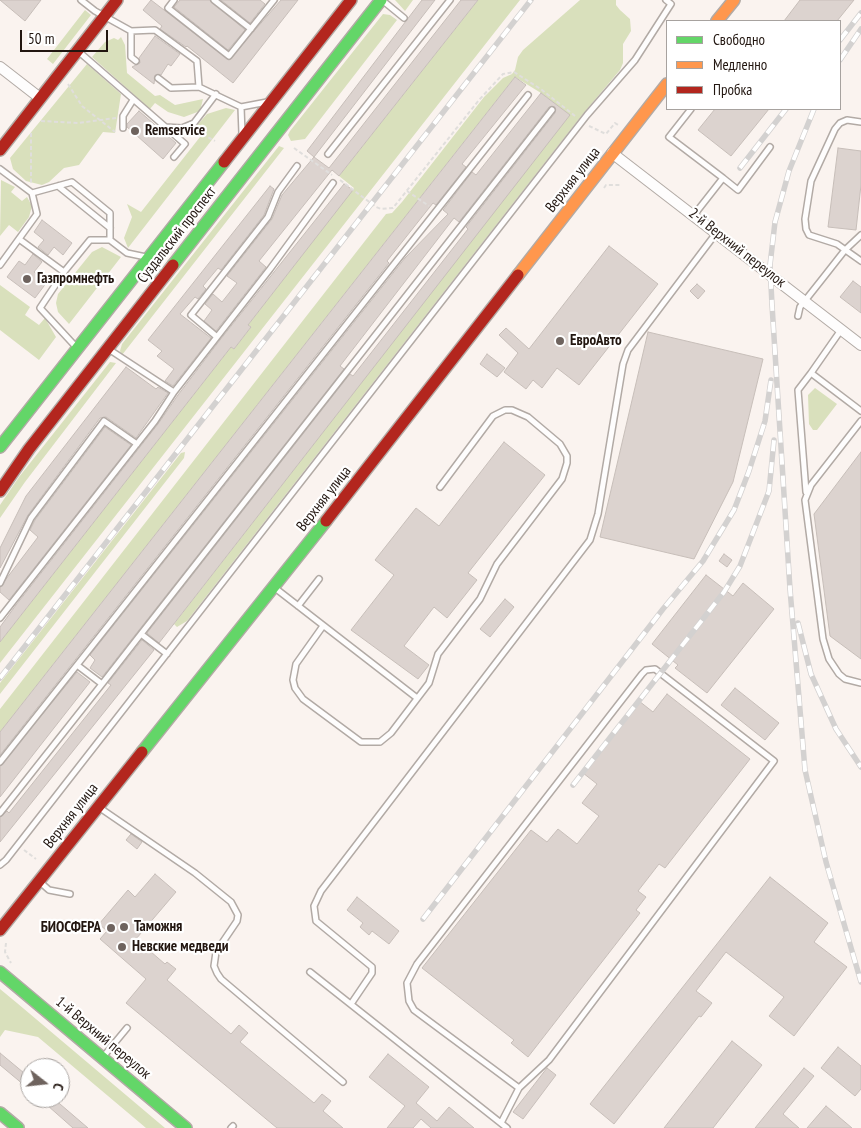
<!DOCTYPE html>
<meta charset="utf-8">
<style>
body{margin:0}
#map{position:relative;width:861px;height:1128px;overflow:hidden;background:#faf3ef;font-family:"PT Sans Narrow",sans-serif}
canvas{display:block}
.legend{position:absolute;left:666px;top:20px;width:175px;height:90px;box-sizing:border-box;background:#fff;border:1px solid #a7a29f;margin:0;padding:6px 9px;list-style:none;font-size:15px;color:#221610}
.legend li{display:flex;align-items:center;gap:10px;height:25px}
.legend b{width:25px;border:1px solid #a7a29f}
.north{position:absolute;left:20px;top:1058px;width:50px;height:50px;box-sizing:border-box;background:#fff;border:1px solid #a7a29f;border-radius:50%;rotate:106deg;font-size:14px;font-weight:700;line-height:20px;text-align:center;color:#221610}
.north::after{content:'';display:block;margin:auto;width:18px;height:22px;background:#6e635e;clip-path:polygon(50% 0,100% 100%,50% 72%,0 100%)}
.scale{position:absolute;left:20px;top:30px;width:88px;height:22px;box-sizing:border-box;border:2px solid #221610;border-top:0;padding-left:6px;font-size:15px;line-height:18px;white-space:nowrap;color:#221610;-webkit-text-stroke:4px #fff;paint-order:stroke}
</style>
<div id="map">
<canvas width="861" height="1128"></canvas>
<ul class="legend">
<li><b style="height:6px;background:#63d668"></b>Свободно</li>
<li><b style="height:6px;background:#ff974d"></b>Медленно</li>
<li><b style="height:6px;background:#b3261e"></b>Пробка</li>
</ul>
<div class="north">С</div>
<div class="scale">50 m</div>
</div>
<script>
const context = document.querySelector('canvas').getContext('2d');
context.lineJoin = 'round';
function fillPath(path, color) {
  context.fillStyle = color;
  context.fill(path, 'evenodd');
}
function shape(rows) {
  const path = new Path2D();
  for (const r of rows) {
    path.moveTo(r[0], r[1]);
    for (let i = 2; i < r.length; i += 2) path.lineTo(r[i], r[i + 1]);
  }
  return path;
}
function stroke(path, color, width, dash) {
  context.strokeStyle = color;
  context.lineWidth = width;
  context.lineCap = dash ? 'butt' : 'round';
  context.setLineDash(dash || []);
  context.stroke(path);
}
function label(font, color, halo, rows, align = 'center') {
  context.font = font + ' "PT Sans Narrow",sans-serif';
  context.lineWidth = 4.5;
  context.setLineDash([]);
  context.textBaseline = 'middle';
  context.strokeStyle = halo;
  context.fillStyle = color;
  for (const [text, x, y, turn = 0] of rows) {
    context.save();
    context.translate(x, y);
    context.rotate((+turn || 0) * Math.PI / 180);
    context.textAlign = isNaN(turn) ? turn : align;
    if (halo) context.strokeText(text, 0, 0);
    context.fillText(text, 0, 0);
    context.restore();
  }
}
fillPath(shape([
 [395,0,413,0,405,11],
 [478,0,520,0,0,663,0,642,231,347,234,349,251,327,248,325,354,188,339,176],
 [580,0,616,0,616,5,620,10,630,19,631,31,623,44,623,63,620,70,582,115,187,621,177,627,174,624,569,115,541,93,515,77,0,732,0,709,386,214,392,213,402,202,484,97,503,78,512,74,515,70,518,57,523,50],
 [85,10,91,15,53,64,47,59],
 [383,14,390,15,397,20,305,139,291,141,288,135,290,131],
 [121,37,125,45,127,73,155,96,160,95,175,105,203,99,200,111,184,117,168,112,155,103,150,109,92,57,105,42,114,38,118,40],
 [87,64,121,94,115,133,103,132,79,165,64,168,49,182,42,185,26,181,13,169,10,158],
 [226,108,235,110,128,248,124,238,132,217,127,204,141,212,200,137,193,130,207,114],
 [279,146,284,148,122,355,120,351,122,344],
 [1,180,15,187,11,192,22,201,27,197,32,206,29,217,18,232,9,225,0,236],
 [102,247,121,257,69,324,58,312,56,303,58,294,92,252],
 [0,285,30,307,25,315,39,325,45,318,56,337,39,360,0,330],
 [110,362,116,363,25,482,0,518,0,505,19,477],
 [815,388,837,404,817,430,813,430,809,424,808,395],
 [185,452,184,458,0,694,0,683,181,453],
 [0,989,17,1003,165,1128,146,1128,38,1037,5,1030,0,1037]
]), '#d9e0bc');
const building = shape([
 [0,0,41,0,25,21,0,0],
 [151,0,229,60,281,0,298,0,233,83,187,46,186,47,160,29,162,26,143,10,151,0],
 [180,0,210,0,245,30,228,50,174,7,180,0],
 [221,0,260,0,265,4,250,23,221,0],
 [422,0,435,0,314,157,307,151,422,0],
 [461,0,478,0,339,176,332,170,259,261,266,267,216,331,204,321,212,310,205,304,213,294,222,302,237,283,227,276,272,219,282,195,314,157,329,168,461,0],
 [800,0,854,0,837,21,784,21,800,0],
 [155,36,180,54,171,66,168,64,161,75,155,75,154,84,132,67,140,63,139,58,155,36],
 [515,77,526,85,462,164,466,167,436,205,433,203,387,261,389,263,0,755,0,732,515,77],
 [541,93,570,115,159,643,147,633,350,374,353,376,468,229,466,227,555,113,555,107,549,107,459,222,454,218,340,366,344,369,102,677,90,668,95,660,90,655,405,258,448,214,443,210,472,172,476,175,541,93],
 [715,109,769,109,731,156,698,130,715,109],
 [139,111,176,143,163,159,127,127,127,124,139,111],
 [838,148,861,151,861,185,856,230,828,227,838,148],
 [344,184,353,190,248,325,251,327,234,349,231,347,0,642,0,627,16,605,158,424,178,395,220,340,344,184],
 [270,186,274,189,264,215,221,270,218,268,203,286,206,289,198,299,195,297,180,314,211,338,173,386,165,381,174,369,157,356,162,351,148,340,270,186],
 [42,220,72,243,63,255,54,247,48,255,38,247,44,240,34,232,42,220],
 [609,246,658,284,579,385,557,368,542,388,533,380,526,389,504,372,518,353,499,335,506,328,529,349,609,246],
 [33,254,42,262,34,272,47,282,35,298,7,277,19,261,25,265,33,254],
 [853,281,861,287,861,313,840,297,853,281],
 [697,284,705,291,698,299,690,291,697,284],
 [648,332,763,359,733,482,694,559,600,537,648,332],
 [487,354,505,368,497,377,480,364,487,354],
 [126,367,156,389,158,387,168,393,136,438,106,417,100,418,28,515,0,568,0,548,26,496,126,367],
 [105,427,131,445,9,600,0,592,0,587,38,537,30,530,35,520,105,427],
 [504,442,545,475,468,573,477,580,447,618,434,607,404,646,429,665,418,679,351,630,394,575,375,560,416,508,439,526,504,442],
 [861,452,861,659,830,636,814,514,861,452],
 [724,554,732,560,727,567,719,561,724,554],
 [706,575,733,596,743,583,774,609,707,693,675,668,678,665,652,644,706,575],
 [505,599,514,607,490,637,480,629,505,599],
 [142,640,154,650,0,842,0,817,7,811,9,813,111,685,108,683,142,640],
 [77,672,90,682,0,797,0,766,77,672],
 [735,688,779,723,765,740,721,705,735,688],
 [667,694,750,759,665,868,659,864,638,891,646,897,636,910,640,913,528,1057,511,1043,514,1040,422,968,531,830,547,842,558,829,577,844,599,816,582,803,597,784,583,773,639,701,653,712,667,694],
 [131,834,142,842,137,849,126,840,131,834],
 [155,874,176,892,136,939,165,964,167,962,176,969,167,980,231,1034,239,1025,248,1033,240,1042,314,1103,322,1094,331,1101,323,1111,343,1128,277,1128,126,1003,146,979,100,939,107,931,99,924,128,890,135,897,155,874],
 [770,877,828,923,814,942,847,967,794,1036,769,1016,784,997,726,952,696,991,712,1003,701,1017,699,1016,614,1124,590,1104,770,877],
 [357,897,399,931,389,944,372,931,369,935,360,927,363,923,347,910,357,897],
 [732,1041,762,1065,713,1128,664,1128,732,1041],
 [838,1047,861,1066,861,1089,855,1096,821,1068,838,1047],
 [0,1053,30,1078,30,1090,0,1065,0,1053],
 [388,1054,429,1087,416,1103,437,1121,449,1107,474,1128,431,1128,421,1119,413,1128,387,1128,405,1106,369,1077,388,1054],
 [547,1068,556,1075,523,1119,513,1112,547,1068],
 [804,1068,814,1076,783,1114,799,1128,755,1128,804,1068],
 [39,1098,53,1098,88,1128,73,1128,39,1098],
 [826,1106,852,1128,807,1128,826,1106]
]);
fillPath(building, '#dcd3cf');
stroke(building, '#c7beb9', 1);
const lane = shape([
 [81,0,95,11,131,31,155,30,197,61,199,87],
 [174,0,168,8,229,56,274,0],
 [214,0,251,29],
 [382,0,404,18],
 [131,31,131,57,136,61],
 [78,51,185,144,174,157],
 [158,78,171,88,199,87,241,107,267,102],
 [241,107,242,134],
 [691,109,669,137,723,178,694,215],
 [861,122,847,120,840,123,835,129,811,181,805,219,806,229,809,235,837,244,861,261],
 [165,127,182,128,194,123,216,94],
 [123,128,123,116,133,100],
 [328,154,450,0],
 [0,169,32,193,37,214,0,265],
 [723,178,738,190,770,147],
 [58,186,110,228],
 [32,193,72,182,110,213,110,240],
 [19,239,64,272],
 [798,316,800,307,823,278,845,250,861,235],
 [841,330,811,373,861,411],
 [217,337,191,315,268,217,278,192,297,166],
 [77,348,40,308,64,272,90,240,110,240,127,253,146,257],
 [110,350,174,392,270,269,333,183],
 [861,421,811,485,805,500,823,639,829,659,839,674,845,679,861,683],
 [806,492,798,390,811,373],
 [0,583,31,518,104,421,137,444],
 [275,588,417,698],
 [298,606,319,579],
 [0,618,155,421,174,392],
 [323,626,296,664,293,680,295,688,303,699,361,742,380,742,391,733,429,683,438,654,480,599,497,564,562,479,567,463,567,456,560,444,528,417,512,410,505,410,493,416,440,487],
 [141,634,102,684,77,665,528,95],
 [167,654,141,634,552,110],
 [0,762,77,665],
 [100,808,195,873,231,902,238,915,237,921,216,952,214,966,217,973,221,979,343,1082],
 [0,813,102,684],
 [0,865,6,860,587,115,635,60,671,4,666,0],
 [40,882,49,890,70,894],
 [310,972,507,1128],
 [351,1004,372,973,372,967,316,921,314,906,321,891,590,540,598,514,623,364,628,350,717,232],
 [103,1057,127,1028],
 [501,1123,519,1088,549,1060,774,761,655,669,646,670,642,674,417,964,407,983,409,1001,414,1010,519,1088],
 [231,1128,233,1126]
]);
const street = shape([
 [0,67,40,98],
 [612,153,861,345]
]);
const fast = shape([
 [173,265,381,0],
 [0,447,224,162],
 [142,752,326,521],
 [0,972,186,1128],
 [0,1113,18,1128]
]);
const slow = shape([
 [717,21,734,0],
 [518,275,667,84]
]);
const jam = shape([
 [0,150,117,0],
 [224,162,351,0],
 [0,491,29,449,173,265],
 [326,521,518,275],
 [0,930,142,752]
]);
stroke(lane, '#b2aaa5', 8);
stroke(street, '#b2aaa5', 12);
stroke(fast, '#b2aaa5', 14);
stroke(slow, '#b2aaa5', 14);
stroke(jam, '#b2aaa5', 14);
stroke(shape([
 [68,84,82,106,115,132],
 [41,121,78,123,116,118],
 [589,126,606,134,615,123,618,125],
 [197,131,215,141],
 [31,133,31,183],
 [294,148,332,175],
 [340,180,376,207,381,209,393,208,479,100,503,74,514,72,542,90,575,116],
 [604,188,606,185,620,185],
 [407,191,429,206],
 [24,850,36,859],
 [6,943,5,952,11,963]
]), '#e0dedc', 2, [4, 2.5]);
stroke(lane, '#fefdfd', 5);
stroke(street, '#fefdfd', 10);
stroke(fast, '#63d668', 11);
stroke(slow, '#ff974d', 11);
stroke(jam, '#b3261e', 11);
const rail = shape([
 [840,40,861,13],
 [840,60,861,29],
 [814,109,789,171,775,222,770,265,772,305,790,589,805,770,826,862,861,982],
 [740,168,786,109],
 [798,623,811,674,836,729,861,767],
 [0,678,531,0],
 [573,785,724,592,740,566,769,491,774,440],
 [423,919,663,609,703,561,734,510,749,471,765,421,771,380]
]);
stroke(rail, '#d3d1d0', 5.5);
stroke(rail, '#fff', 4, [11]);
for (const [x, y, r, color] of [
 [135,131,5,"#6e635e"],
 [27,279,5,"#6e635e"],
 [560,341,5,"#6e635e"],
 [124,927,5,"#6e635e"],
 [111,928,5,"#6e635e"],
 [122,947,5,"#6e635e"]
]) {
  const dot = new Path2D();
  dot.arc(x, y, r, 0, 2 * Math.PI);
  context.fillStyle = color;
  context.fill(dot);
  stroke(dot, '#fff', 2);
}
label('bold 15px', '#221610', '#fff', [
 ["Remservice",145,131],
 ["Газпромнефть",37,279],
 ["ЕвроАвто",570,341],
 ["Таможня",134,927],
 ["БИОСФЕРА",101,928,"right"],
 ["Невские медведи",132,947]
], 'left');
label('15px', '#221610', '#fff', [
 ["Верхняя улица",573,180,-52],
 ["Суздальский проспект",177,235,-52],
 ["2-й Верхний переулок",737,248,38],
 ["Верхняя улица",324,499,-52],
 ["Верхняя улица",71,816,-52],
 ["1-й Верхний переулок",103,1038,40]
]);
</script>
